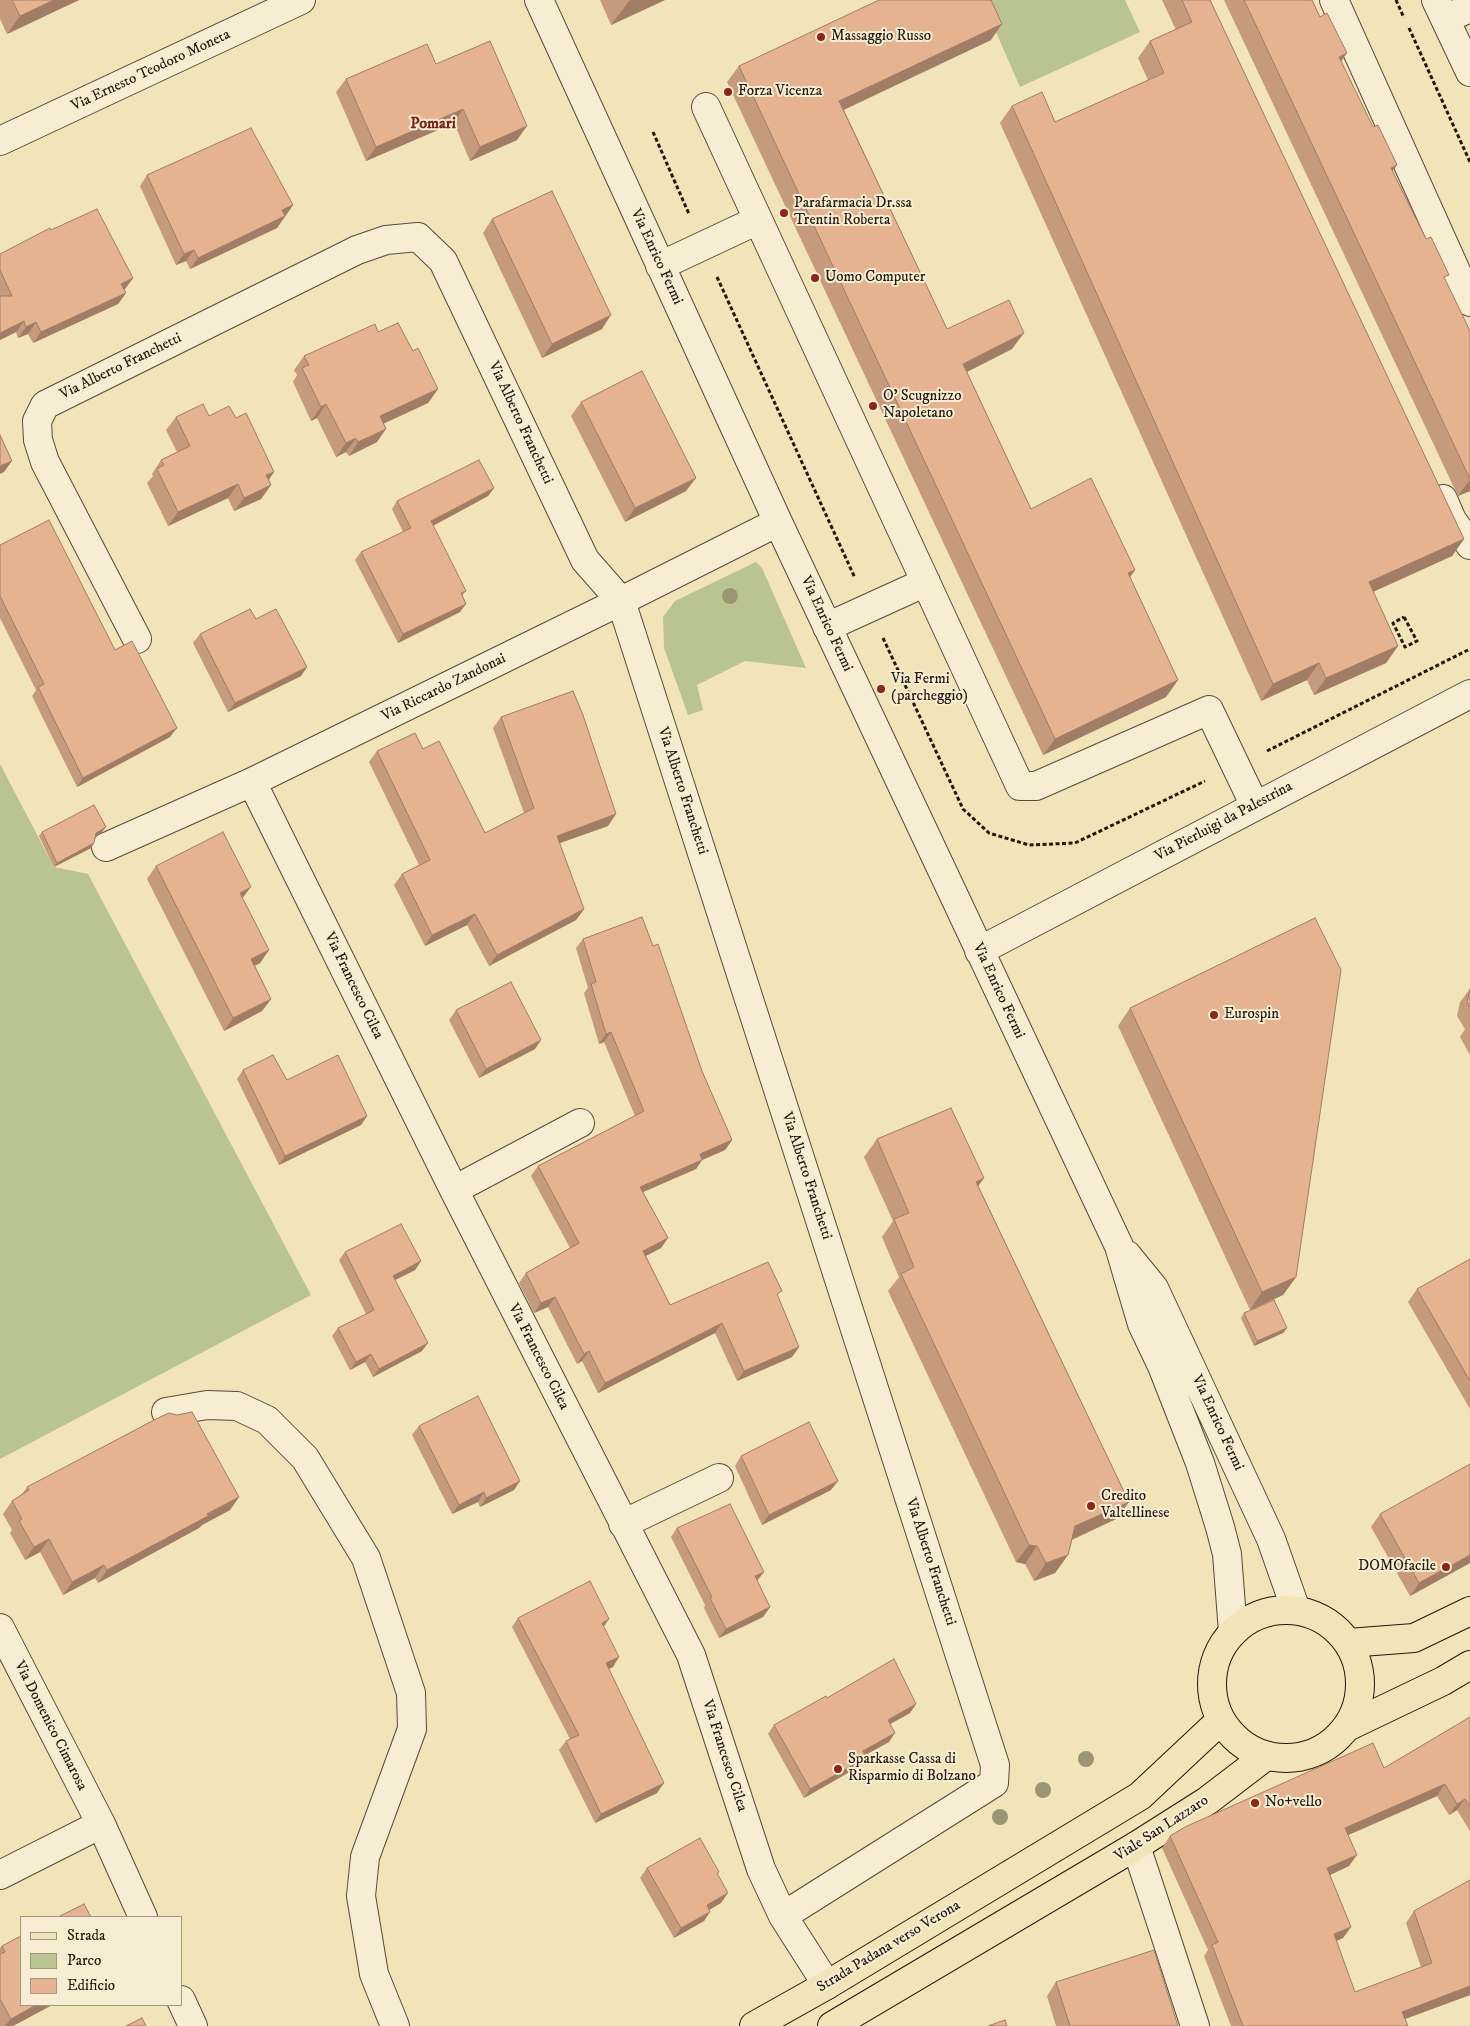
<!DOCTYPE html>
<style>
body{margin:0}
#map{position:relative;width:1470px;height:2026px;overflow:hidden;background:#f1e4b9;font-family:"IM FELL DW Pica",serif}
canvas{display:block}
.legend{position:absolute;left:20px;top:1916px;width:162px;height:90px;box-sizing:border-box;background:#f6edd2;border:1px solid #a19884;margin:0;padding:6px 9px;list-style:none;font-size:15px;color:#21180e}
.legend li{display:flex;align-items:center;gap:10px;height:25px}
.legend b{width:25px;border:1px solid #a19884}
</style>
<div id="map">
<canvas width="1470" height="2026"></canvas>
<ul class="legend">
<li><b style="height:6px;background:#f1e4b9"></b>Strada</li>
<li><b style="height:14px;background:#b9c490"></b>Parco</li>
<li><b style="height:14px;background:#e6b391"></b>Edificio</li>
</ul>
</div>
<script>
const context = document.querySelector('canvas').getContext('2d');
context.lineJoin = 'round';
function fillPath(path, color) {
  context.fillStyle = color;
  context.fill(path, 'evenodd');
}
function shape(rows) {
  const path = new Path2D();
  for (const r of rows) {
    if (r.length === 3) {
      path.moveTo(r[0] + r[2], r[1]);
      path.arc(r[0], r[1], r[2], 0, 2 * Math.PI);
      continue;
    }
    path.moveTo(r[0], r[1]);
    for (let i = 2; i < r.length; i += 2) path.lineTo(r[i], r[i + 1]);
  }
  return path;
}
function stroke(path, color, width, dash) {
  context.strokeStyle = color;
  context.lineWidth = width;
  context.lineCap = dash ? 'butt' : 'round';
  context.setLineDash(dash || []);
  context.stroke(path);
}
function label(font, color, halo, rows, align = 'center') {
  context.font = font + ' "IM FELL DW Pica",serif';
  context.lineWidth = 4;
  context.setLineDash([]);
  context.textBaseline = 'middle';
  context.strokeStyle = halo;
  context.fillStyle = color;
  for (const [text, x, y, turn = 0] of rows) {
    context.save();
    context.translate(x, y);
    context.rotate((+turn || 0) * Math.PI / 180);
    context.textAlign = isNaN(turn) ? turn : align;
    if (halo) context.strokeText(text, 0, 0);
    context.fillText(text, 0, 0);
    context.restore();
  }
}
fillPath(shape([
 [982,0,1125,0,1140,32,1020,87],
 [756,562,762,568,806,668,745,661,697,685,703,710,688,715,664,648,663,617,675,601],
 [0,764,54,867,88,874,311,1295,0,1459]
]), '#b9c490');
const minor = shape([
 [539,0,778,522,1119,1246,1142,1324,1162,1366,1200,1463,1220,1527,1227,1554,1233,1632],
 [1334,0,1470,302],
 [1436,0,1470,72],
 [1445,19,1470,8],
 [706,107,1020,786,1036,786,1209,710,1255,806],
 [0,141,301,0],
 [660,266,758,220],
 [1443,499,1452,520,1470,545],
 [827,627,926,582],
 [137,639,45,462,38,440,37,421,45,405,357,250,386,240,418,237,443,261,585,560,621,601,995,1765,994,1783,783,1916],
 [252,782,454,1190,691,1655,761,1869,783,1916,827,1985],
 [106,847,252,782,621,601,778,522],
 [979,951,1470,694],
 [454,1190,580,1123],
 [1127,1255,1154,1288,1271,1539,1296,1610],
 [166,1412,207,1405,237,1406,267,1420,305,1458,366,1558,411,1693,412,1729,365,1857,361,1896,374,1974,395,2026],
 [623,1524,719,1478],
 [0,1628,101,1824,143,1917],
 [1136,1846,1195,2026],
 [0,1875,101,1824],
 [181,2000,193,2026]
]);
const major = shape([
 [1286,1684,74],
 [1348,1643,1414,1638,1470,1611],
 [1347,1727,1443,1681,1470,1665],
 [754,2026,827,1985,1140,1796,1221,1720],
 [832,2026,1136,1846,1207,1801,1266,1756]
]);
stroke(minor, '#554b39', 30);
stroke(major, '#21180e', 30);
stroke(shape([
 [1396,0,1404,18],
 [1409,28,1470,162],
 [653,132,689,214],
 [717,277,855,578],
 [1404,617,1417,641,1405,647,1393,623,1404,617],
 [883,638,963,809,989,833,1029,845,1075,843,1205,781],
 [1267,751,1470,649]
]), '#21180e', 3, [4, 2.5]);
stroke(minor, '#f6edd2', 28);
stroke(major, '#f1e4b9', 28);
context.fillStyle = '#9c9574';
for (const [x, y] of [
 [730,596],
 [1086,1759],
 [1043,1790],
 [1000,1817]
]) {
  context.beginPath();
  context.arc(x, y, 8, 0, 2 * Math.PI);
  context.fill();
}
fillPath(shape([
 [0,0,79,0,7,34,0,19],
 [600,0,665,0,611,25],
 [1162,0,1210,0,1464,539,1452,556,1373,592,1398,646,1386,663,1314,695,1307,680,1261,701,1000,123,1012,106,1055,122,1148,80,1138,58,1150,41,1176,30],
 [1224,0,1312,0,1393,171,1470,331,1470,491,1458,496],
 [991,40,844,110,947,329,1012,349,967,372,1031,509,1135,570,1130,577,1178,680,1166,697,1043,755,727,82,739,66],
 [436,64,517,140,470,161,454,123,366,161,336,92,346,79],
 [147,175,293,205,277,228,190,269,186,261,176,265,140,186],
 [492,219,602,329,542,358,483,233],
 [51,230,133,278,124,290,126,293,118,304,33,343,28,334,18,338,16,332,0,340,0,254],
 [378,332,413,351,438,389,428,403,384,423,377,442,349,456,346,452,336,457,317,418,311,421,293,382,297,375,294,370,304,356],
 [581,402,686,491,625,522,571,416],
 [209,416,268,480,271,485,261,499,234,511,228,498,168,526,147,483,153,476,152,474,161,460,177,452,166,430,176,417],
 [494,488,488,496,433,526,466,591,462,596,460,612,398,643,355,560,361,552,403,532,392,509,397,501],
 [0,545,115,650,170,737,77,787,32,696,36,690,0,618],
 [200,634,307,667,301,676,228,712,193,643],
 [501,717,608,826,559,843,584,909,576,920,489,966,467,925,425,946,394,885,402,874,419,865,369,762,377,751,423,749,485,833,524,813,493,728],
 [42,832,102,832,96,836,94,843,91,848,54,867,39,836],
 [156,866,243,899,269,950,260,963,255,966,271,999,262,1011,224,1031,147,879],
 [583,939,653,946,702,1071,732,1140,725,1150,702,1160,696,1169,643,1192,668,1238,661,1248,646,1256,670,1305,778,1296,799,1347,792,1357,737,1381,715,1333,598,1393,582,1361,577,1364,548,1307,534,1313,519,1283,526,1273,570,1248,531,1176,538,1166,635,1116,604,1042,599,1044,584,993,588,988,576,948],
 [1470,989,1470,1055,1460,1037,1465,1029,1457,1016,1460,1002],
 [1130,1008,1296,1277,1283,1295,1250,1310,1118,1026],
 [456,1010,535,1049,479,1078,449,1020],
 [243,1070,287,1080,367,1116,361,1125,279,1165,237,1079],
 [877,1139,984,1178,978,1185,1129,1502,1116,1519,1072,1540,1068,1555,1055,1573,1034,1581,1025,1564,1016,1562,888,1291,899,1277,882,1237,893,1221,864,1157],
 [345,1252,421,1261,415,1270,395,1280,422,1351,373,1377,365,1362,350,1370,332,1336,338,1328,366,1314,339,1260],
 [1470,1259,1470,1409,1408,1302,1417,1289],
 [1244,1313,1287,1328,1283,1333,1254,1346,1241,1318],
 [419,1426,514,1490,480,1507,478,1502,452,1514,412,1435],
 [741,1456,831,1490,762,1525,735,1466],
 [27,1487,239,1497,230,1510,202,1525,199,1528,98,1583,95,1578,63,1595,40,1552,25,1560,10,1533,12,1530,3,1514,12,1501,22,1494],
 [1380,1514,1470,1563,1410,1596,1371,1527],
 [677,1528,757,1581,770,1607,763,1617,719,1638,704,1608,705,1605,671,1537],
 [518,1618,604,1627,613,1667,609,1669,657,1793,595,1823,559,1750,566,1741,570,1739,512,1627],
 [827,1698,916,1704,910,1713,890,1724,889,1742,865,1755,860,1766,804,1798,768,1734,774,1725],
 [1470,1717,1470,1831,1457,1810,1449,1815,1437,1796,1348,1835,1349,1866,1330,1875,1351,1927,1343,1938,1336,1941,1355,1992,1421,1967,1406,1923,1414,1911,1470,1880,1470,1995,1405,2019,1408,2026,1231,2026,1204,1956,1208,1950,1162,1848,1170,1836,1384,1768],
 [647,1868,717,1874,721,1903,709,1910,704,1921,674,1938,640,1878],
 [21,1936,21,2005,52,2005,13,2026,0,2026,0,1948,2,1946],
 [1056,1982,1178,2026,1056,2026,1047,1996]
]), '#c69a7d');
fillPath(shape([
 [54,0,79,0,7,34,20,16],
 [631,0,665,0,611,25,629,1],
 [1002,24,991,40,828,117,839,101],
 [1347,53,1335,70,1339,57],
 [463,109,454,123,366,161,376,147],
 [527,126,517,140,470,161,480,147],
 [1397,165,1385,182,1391,168],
 [293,205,277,228,190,269,198,258,282,210],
 [194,250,186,261,176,265,184,254],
 [133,278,125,289,113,296,121,284],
 [126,293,118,304,33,343,41,332],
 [611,315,602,329,542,358,552,344],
 [24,321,16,332,0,340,0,333],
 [36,322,28,334,18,338,26,327],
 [1024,333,1012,349,951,380,963,364],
 [438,389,428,403,370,430,380,416],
 [326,404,317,418,311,421,321,407],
 [386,429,377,442,349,456,358,442],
 [356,438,346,452,336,457,346,443],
 [12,461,4,472,0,474,0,466],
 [274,472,265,486,266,475],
 [696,478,686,491,625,522,635,508],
 [1470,480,1470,491,1458,496],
 [238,484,228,498,168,526,178,512],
 [271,485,261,499,234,511,244,498],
 [494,488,488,496,425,530,431,521],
 [1464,539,1452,556,1357,599,1369,582],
 [1135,570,1123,587,1128,573],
 [466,604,460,612,398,643,403,634],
 [1398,646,1386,663,1314,695,1326,678],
 [1319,663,1307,680,1261,701,1273,684],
 [307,667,301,676,228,712,235,703],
 [1178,680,1166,697,1043,755,1055,739],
 [177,728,170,737,77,787,83,778],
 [616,814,608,826,549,847,557,836],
 [106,827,102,832,93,838,96,833],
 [94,843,91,848,54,867,57,863],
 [251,887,241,900,240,893],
 [584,909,576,920,489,966,497,955],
 [475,914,467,925,425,946,432,935],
 [269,950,260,963,242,972,251,959],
 [271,999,262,1011,224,1031,233,1018],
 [611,1032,604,1042,599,1044,606,1034],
 [541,1040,535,1049,479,1078,486,1069],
 [367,1116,361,1125,279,1165,285,1156],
 [732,1140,725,1150,702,1160,696,1169,634,1196,640,1187,700,1154],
 [984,1178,971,1196,976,1182],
 [668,1238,661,1248,636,1261,643,1251],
 [421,1261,415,1270,387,1284,393,1276],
 [1296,1277,1283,1295,1250,1310,1262,1292],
 [555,1297,548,1307,534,1313,541,1303],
 [722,1323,715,1333,598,1393,605,1383],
 [1287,1328,1283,1333,1254,1346,1257,1341],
 [428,1343,422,1351,373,1377,379,1369],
 [799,1347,792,1357,737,1381,744,1371],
 [589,1351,582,1361,577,1364,584,1354],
 [371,1354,365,1362,350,1370,356,1362],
 [520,1481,514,1490,480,1507,486,1498],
 [838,1481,831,1490,762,1525,769,1515],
 [484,1492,478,1502,452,1514,459,1505],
 [239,1497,230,1510,202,1525,199,1528,98,1583,107,1570],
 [1129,1502,1116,1519,1062,1544,1075,1526],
 [49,1539,40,1552,25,1560,34,1547],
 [1029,1545,1037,1546,1025,1564,1016,1562],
 [1068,1555,1055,1573,1034,1581,1046,1563],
 [1470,1555,1470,1563,1410,1596,1419,1583],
 [104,1565,95,1578,63,1595,72,1582],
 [764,1572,757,1581,755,1576],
 [770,1607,763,1617,719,1638,726,1629],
 [609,1619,602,1629,602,1623],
 [619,1657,613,1667,600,1673,606,1663],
 [916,1704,910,1713,881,1729,888,1720],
 [895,1733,889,1742,856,1760,863,1751],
 [866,1758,860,1766,804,1798,810,1789],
 [664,1783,657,1793,595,1823,601,1814],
 [1445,1784,1437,1796,1337,1840,1345,1828],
 [1465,1799,1457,1810,1449,1815,1457,1804],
 [1357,1855,1349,1866,1319,1880,1327,1868],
 [728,1893,721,1903,700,1915,707,1905],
 [710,1912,704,1921,674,1938,681,1928],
 [1351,1927,1343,1938,1326,1946,1334,1934],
 [1470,1986,1470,1995,1394,2023,1402,2012],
 [36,2005,52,2005,13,2026,5,2026,11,2019]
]), '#a17d66');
const building = shape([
 [12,0,54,0,20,16,12,0],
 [879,0,991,0,1002,24,839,101,947,329,1009,300,1024,333,963,364,1031,509,1091,478,1135,570,1128,573,1178,680,1055,739,739,66,879,0],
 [1182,0,1210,0,1464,539,1369,582,1398,646,1326,678,1319,663,1273,684,1012,106,1042,92,1055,122,1164,73,1150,41,1192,22,1182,0],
 [1244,0,1312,0,1320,17,1327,13,1347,53,1339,57,1373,127,1378,125,1397,165,1391,168,1426,239,1431,237,1449,275,1444,277,1470,331,1470,479,1244,0],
 [490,41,527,126,480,147,463,109,376,147,346,79,427,44,436,64,490,41],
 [251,128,293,205,282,210,285,216,198,258,194,250,184,254,147,175,251,128],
 [552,191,611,315,552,344,492,219,552,191],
 [97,209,133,278,121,284,126,293,41,332,36,322,26,327,24,321,0,333,0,296,12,296,0,270,0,254,50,228,51,230,97,209],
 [398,323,413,351,418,348,438,389,380,416,386,429,358,442,356,438,346,443,326,404,321,407,302,368,309,365,304,356,375,324,378,332,398,323],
 [642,371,696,478,635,508,581,402,642,371],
 [203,404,209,416,229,406,236,418,246,413,274,472,266,475,271,485,244,498,238,484,178,512,157,469,164,465,161,460,190,446,176,417,203,404],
 [0,435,12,461,0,466,0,435],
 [479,460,494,488,431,521,466,591,461,593,466,604,403,634,361,552,411,528,397,501,479,460],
 [49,520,115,650,132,641,177,728,83,778,38,687,44,684,0,596,0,545,49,520],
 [250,609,256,619,276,609,307,667,235,703,200,634,250,609],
 [573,691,583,715,616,814,557,836,584,909,497,955,475,914,432,935,402,874,430,860,377,751,415,733,423,749,439,741,485,833,534,808,501,717,573,691],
 [94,805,106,827,96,833,94,843,57,863,42,832,94,805],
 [223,832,251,887,240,893,269,950,251,959,271,999,233,1018,156,866,223,832],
 [642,917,653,946,658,944,702,1071,732,1140,700,1154,702,1160,640,1187,668,1238,643,1251,670,1305,768,1262,782,1291,777,1294,799,1347,744,1371,722,1323,605,1383,589,1351,584,1354,555,1297,541,1303,526,1273,579,1243,538,1166,644,1111,611,1032,606,1034,591,984,596,982,583,939,642,917],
 [1315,918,1341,970,1296,1277,1262,1292,1130,1008,1315,918],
 [511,982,541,1040,486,1069,456,1010,511,982],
 [1470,989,1470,1007,1467,1002,1470,989],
 [273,1055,287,1080,338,1055,367,1116,285,1156,243,1070,273,1055],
 [951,1108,984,1178,976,1182,1129,1502,1075,1526,1068,1555,1046,1563,1037,1546,1029,1545,901,1274,914,1267,894,1219,909,1213,877,1139,951,1108],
 [401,1224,421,1261,393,1276,428,1343,379,1369,371,1354,356,1362,338,1328,374,1310,345,1252,401,1224],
 [1470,1259,1470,1381,1417,1289,1470,1259],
 [1274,1300,1287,1328,1257,1341,1244,1313,1274,1300],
 [478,1396,520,1481,486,1498,484,1492,459,1505,419,1426,478,1396],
 [192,1412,239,1497,207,1514,208,1516,107,1570,104,1565,72,1582,49,1539,34,1547,19,1521,22,1519,12,1501,29,1490,27,1487,156,1419,169,1413,177,1415,192,1412],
 [809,1422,838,1481,769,1515,741,1456,809,1422],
 [1470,1464,1470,1555,1419,1583,1380,1514,1470,1464],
 [730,1504,764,1572,755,1576,770,1607,726,1629,710,1598,712,1597,677,1528,730,1504],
 [590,1581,609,1619,602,1623,619,1657,606,1663,664,1783,601,1814,566,1741,579,1735,518,1618,590,1581],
 [894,1659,916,1704,888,1720,895,1733,863,1751,866,1758,810,1789,774,1725,826,1696,827,1698,894,1659],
 [1470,1717,1470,1806,1465,1799,1457,1804,1445,1784,1345,1828,1357,1855,1327,1868,1351,1927,1334,1934,1355,1992,1432,1963,1414,1911,1470,1880,1470,1986,1402,2012,1408,2026,1243,2026,1212,1945,1218,1942,1170,1836,1185,1827,1373,1743,1384,1768,1470,1717],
 [700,1838,719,1872,717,1873,728,1893,707,1905,710,1912,681,1928,647,1868,700,1838],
 [84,1904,91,1917,58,1917,84,1904],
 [21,1936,21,2005,36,2005,11,2019,0,1999,0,1954,5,1952,2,1946,21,1936],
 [1154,1950,1178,2026,1070,2026,1056,1982,1154,1950],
 [142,2018,146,2026,126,2026,142,2018],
 [1005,2020,1007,2026,988,2026,1005,2020]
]);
fillPath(building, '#e6b391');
stroke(building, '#a17d66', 1);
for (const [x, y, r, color] of [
 [821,37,5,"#8f2418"],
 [728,92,5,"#8f2418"],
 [784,213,5,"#8f2418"],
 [815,278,5,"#8f2418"],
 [873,406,5,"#8f2418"],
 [881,689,5,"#8f2418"],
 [1214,1015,5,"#8f2418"],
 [1091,1506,5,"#8f2418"],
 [1446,1567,5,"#8f2418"],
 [838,1769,5,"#8f2418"],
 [1255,1803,5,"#8f2418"]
]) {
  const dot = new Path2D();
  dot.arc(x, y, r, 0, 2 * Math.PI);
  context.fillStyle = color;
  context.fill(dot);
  stroke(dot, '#f6edd2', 2);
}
label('15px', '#21180e', '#f6edd2', [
 ["Massaggio Russo",831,37],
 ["Forza Vicenza",738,92],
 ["Parafarmacia Dr.ssa",794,204],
 ["Trentin Roberta",794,221],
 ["Uomo Computer",825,278],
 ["O' Scugnizzo",883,397],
 ["Napoletano",883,414],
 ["Via Fermi",891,680],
 ["(parcheggio)",891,697],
 ["Eurospin",1224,1015],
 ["Credito",1101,1497],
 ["Valtellinese",1101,1514],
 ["DOMOfacile",1436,1567,"right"],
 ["Sparkasse Cassa di",848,1760],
 ["Risparmio di Bolzano",848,1777],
 ["No+vello",1265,1803]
], 'left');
label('15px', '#21180e', '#f6edd2', [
 ["Via Ernesto Teodoro Moneta",151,71,-25],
 ["Via Enrico Fermi",656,257,65],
 ["Via Alberto Franchetti",121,367,-26],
 ["Via Alberto Franchetti",520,423,65],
 ["Via Enrico Fermi",826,624,65],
 ["Via Riccardo Zandonai",444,688,-26],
 ["Via Alberto Franchetti",682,791,72],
 ["Via Pierluigi da Palestrina",1224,822,-28],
 ["Via Francesco Cilea",353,986,64],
 ["Via Enrico Fermi",998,991,65],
 ["Via Alberto Franchetti",806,1176,72],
 ["Via Francesco Cilea",538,1357,63],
 ["Via Enrico Fermi",1217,1423,65],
 ["Via Alberto Franchetti",930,1562,72],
 ["Via Domenico Cimarosa",50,1726,63],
 ["Via Francesco Cilea",724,1756,72],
 ["Viale San Lazzaro",1162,1829,-33],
 ["Strada Padana verso Verona",889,1947,-31]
]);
label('bold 16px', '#7a1f14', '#f6edd2', [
 ["Pomari",433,125]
]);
</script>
